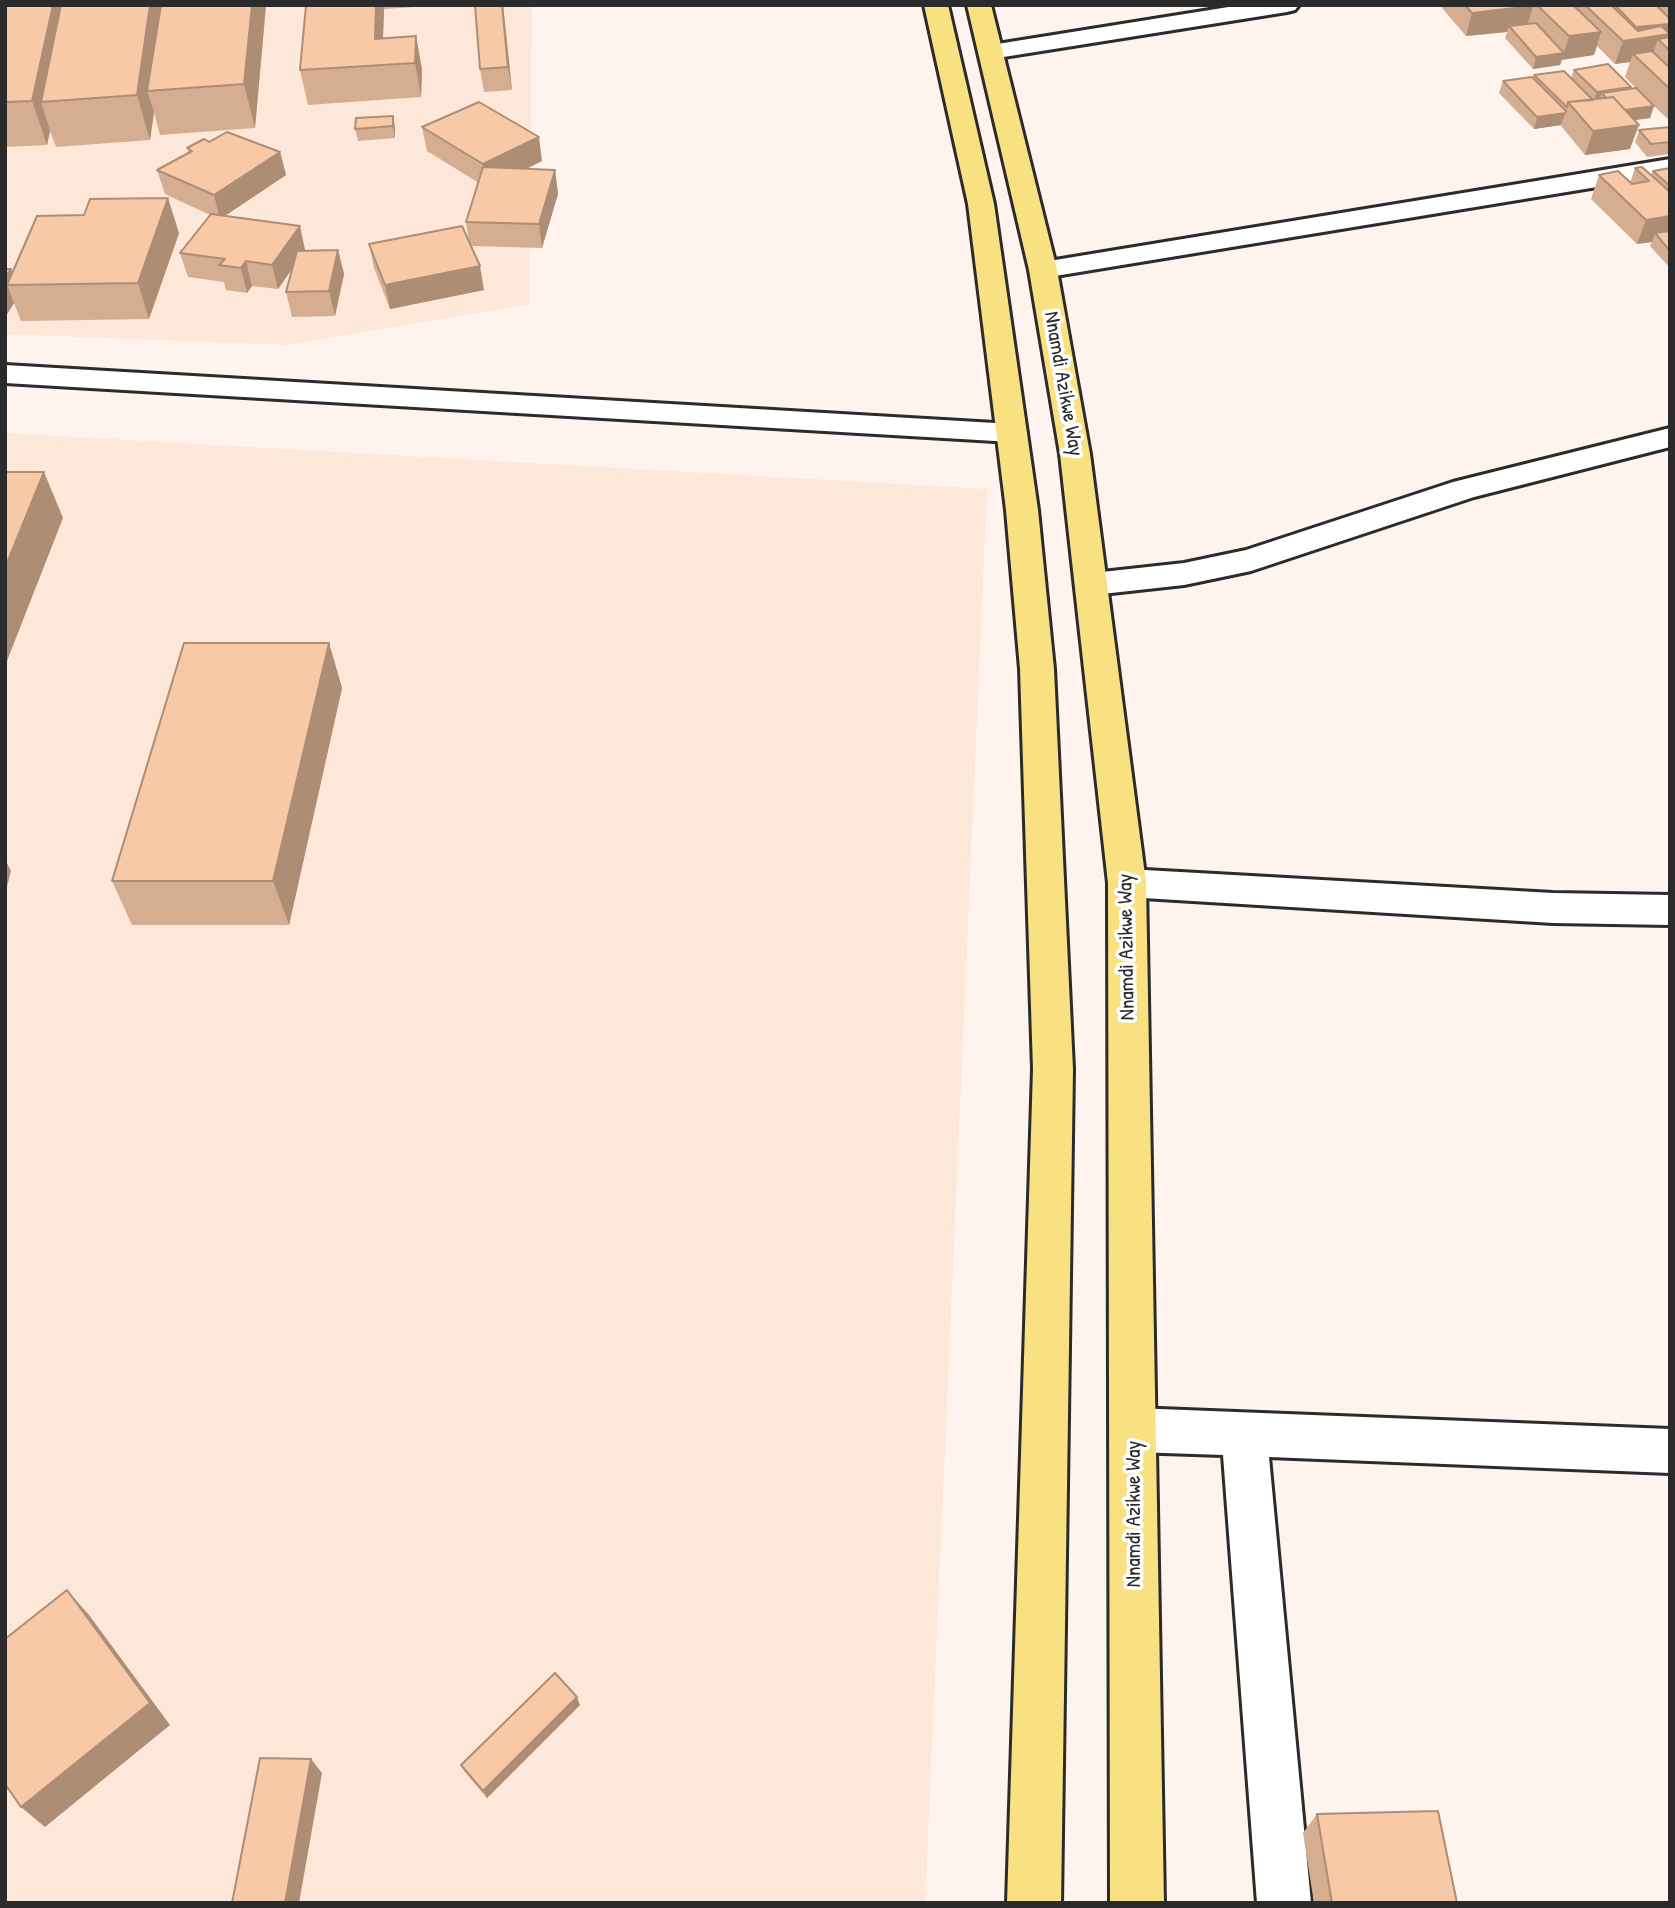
<!DOCTYPE html>
<style>
body{margin:0}
#map{position:relative;width:1675px;height:1908px;overflow:hidden;background:#fef4ed;font-family:"Patrick Hand",sans-serif}
canvas{display:block}
.frame{position:absolute;inset:0;border:7px solid #2b2b2b;pointer-events:none}
</style>
<div id="map">
<canvas width="1675" height="1908"></canvas>
<div class="frame"></div>
</div>
<script>
const context = document.querySelector('canvas').getContext('2d');
context.lineJoin = 'round';
function fillPath(path, color) {
  context.fillStyle = color;
  context.fill(path, 'evenodd');
}
function shape(rows) {
  const path = new Path2D();
  for (const r of rows) {
    path.moveTo(r[0], r[1]);
    for (let i = 2; i < r.length; i += 2) path.lineTo(r[i], r[i + 1]);
  }
  return path;
}
function stroke(path, color, width, dash) {
  context.strokeStyle = color;
  context.lineWidth = width;
  context.lineCap = dash ? 'butt' : 'round';
  context.setLineDash(dash || []);
  context.stroke(path);
}
function label(font, color, halo, rows, align = 'center') {
  context.font = font + ' "Patrick Hand",sans-serif';
  context.lineWidth = 7;
  context.setLineDash([]);
  context.textBaseline = 'middle';
  context.strokeStyle = halo;
  context.fillStyle = color;
  for (const [text, x, y, turn = 0] of rows) {
    context.save();
    context.translate(x, y);
    context.rotate((+turn || 0) * Math.PI / 180);
    context.textAlign = isNaN(turn) ? turn : align;
    if (halo) context.strokeText(text, 0, 0);
    context.fillText(text, 0, 0);
    context.restore();
  }
}
fillPath(shape([
 [5,5,532,5,529,304,288,345,5,334],
 [5,433,987,489,925,1903,5,1903]
]), '#fce7d8');
const street = shape([
 [1241,5,1299,5,1295,10,1287,12,991,59,982,57,979,52,982,47,991,45,1241,5],
 [1670,159,1670,175,1043,278,1033,276,1029,270,1033,264,1043,262,1670,159],
 [1127,869,1553,893,1670,895,1670,925,1553,923,1127,897,1114,893,1108,883,1114,873,1127,869],
 [1134,1408,1670,1429,1670,1473,1269,1457,1311,1903,1257,1903,1223,1455,1134,1452,1118,1445,1111,1430,1118,1415,1134,1408]
]);
const secondary = shape([
 [5,365,1012,424,1023,426,1027,433,1023,440,1012,442,5,383,5,365],
 [1670,428,1670,447,1474,497,1251,571,1184,585,1093,595,1081,592,1077,584,1081,576,1093,573,1184,563,1246,550,1453,482,1670,428]
]);
const highway = shape([
 [924,5,948,5,994,204,1038,510,1054,669,1073,1069,1061,1903,1007,1903,1033,1069,1020,669,1006,510,968,204,924,5],
 [967,5,991,5,1057,270,1090,454,1146,883,1164,1903,1110,1903,1108,883,1060,454,1029,270,967,5]
]);
stroke(street, '#2b2b2b', 6);
stroke(secondary, '#2b2b2b', 6);
stroke(highway, '#2b2b2b', 6);
fillPath(street, '#fff');
fillPath(secondary, '#fff');
fillPath(highway, '#f9e181');
fillPath(shape([
 [5,5,266,5,255,128,160,135,154,112,150,140,56,147,50,131,47,145,5,147],
 [306,5,429,5,429,6,384,9,383,38,416,36,422,70,421,97,308,105,300,70],
 [475,5,503,5,512,90,484,92,480,69],
 [1442,5,1670,5,1670,121,1654,106,1650,118,1634,120,1630,149,1585,155,1561,126,1561,125,1534,129,1499,93,1503,81,1533,78,1534,75,1571,78,1574,70,1631,87,1630,89,1640,92,1625,77,1630,62,1615,64,1597,46,1594,55,1562,59,1560,65,1533,69,1505,38,1507,32,1466,36,1442,8],
 [393,116,395,128,395,138,358,141,355,129],
 [422,127,542,161,526,169,555,170,558,194,542,248,471,246,484,290,390,309,374,268,369,244,469,242,466,222,479,183,427,151],
 [1670,127,1670,154,1647,157,1635,142,1639,130],
 [209,142,280,152,286,175,225,216,305,251,338,250,344,274,335,316,292,317,286,292,292,269,278,289,252,286,247,293,226,290,224,282,188,277,180,253,210,215,165,194,157,170,189,153,187,148],
 [1635,168,1651,175,1653,171,1670,168,1670,268,1650,246,1652,242,1637,244,1591,199,1599,175,1630,183],
 [179,233,149,319,21,321,14,303,6,316,5,315,5,269,11,269,12,273],
 [329,643,342,688,289,925,132,925,112,881],
 [580,1705,487,1798,465,1772,461,1765],
 [1317,1814,1457,1903,1314,1903,1303,1833]
]), '#d5ad90');
fillPath(shape([
 [53,5,75,5,41,102,50,131,47,145,32,101],
 [150,5,168,5,147,91,154,112,150,140,137,95],
 [252,5,266,5,255,128,244,84],
 [376,5,383,5,384,9,382,65,375,39],
 [502,5,503,5,512,90,508,67],
 [1533,6,1526,30,1509,26,1507,32,1466,36,1472,13],
 [1670,24,1670,35,1666,47,1658,39,1651,59,1633,54,1630,62,1615,64,1623,41,1633,39,1636,27],
 [1601,32,1594,55,1562,60,1569,36],
 [416,36,422,70,421,97,415,63],
 [1564,53,1560,65,1533,69,1536,57],
 [1631,87,1627,99,1602,93,1598,103,1593,104,1597,92],
 [1654,106,1650,118,1615,123,1619,111],
 [1565,113,1561,125,1534,129,1537,117],
 [393,116,395,128,395,138,393,126],
 [1639,125,1630,149,1585,155,1593,131],
 [539,137,542,161,487,188,483,164],
 [280,152,286,175,220,219,214,195],
 [555,170,558,194,542,248,539,224],
 [168,198,179,233,149,319,138,283],
 [1670,216,1670,238,1655,233,1652,242,1637,244,1646,220],
 [300,226,305,250,278,289,272,265],
 [338,250,344,274,335,316,329,291],
 [246,261,252,286,247,293,241,268],
 [480,266,484,290,390,309,385,285],
 [11,269,17,285,7,285,14,303,6,316,5,313,5,277],
 [44,472,63,518,5,666,5,568],
 [329,643,342,688,289,925,273,881],
 [5,859,11,871,5,894],
 [67,1590,89,1615,170,1725,45,1827,21,1807],
 [577,1697,580,1705,487,1798,483,1791],
 [311,1759,322,1773,299,1903,285,1903]
]), '#ae8d75');
const building = shape([
 [5,5,53,5,32,101,5,102,5,5],
 [61,5,150,5,137,95,41,102,61,5],
 [161,5,252,5,244,84,147,91,161,5],
 [306,5,376,5,375,39,416,36,415,63,300,70,306,5],
 [475,5,502,5,508,67,480,69,475,5],
 [1465,5,1532,5,1533,6,1472,13,1465,5],
 [1537,5,1573,5,1601,32,1569,36,1537,5],
 [1585,5,1611,5,1638,31,1661,26,1670,34,1623,41,1585,5],
 [1615,5,1656,5,1670,19,1670,24,1636,27,1615,5],
 [1536,23,1564,53,1536,57,1509,26,1536,23],
 [1670,37,1670,51,1658,39,1670,37],
 [1652,51,1670,68,1670,89,1633,54,1652,51],
 [1608,64,1631,87,1597,92,1574,70,1608,64],
 [1564,71,1593,100,1568,102,1567,107,1534,75,1564,71],
 [1532,77,1566,111,1565,113,1537,117,1503,81,1532,77],
 [1636,88,1654,106,1625,110,1613,97,1606,98,1602,93,1636,88],
 [1613,97,1639,125,1593,131,1568,102,1613,97],
 [479,102,539,137,483,164,422,127,479,102],
 [393,116,393,126,355,129,356,118,393,116],
 [1670,127,1670,142,1651,144,1639,130,1670,127],
 [227,132,280,152,214,195,157,170,192,151,187,148,204,139,209,142,227,132],
 [483,167,555,170,539,224,466,222,483,167],
 [1642,167,1670,192,1670,216,1646,220,1599,175,1618,171,1632,184,1649,181,1635,168,1642,167],
 [1670,168,1670,186,1653,171,1670,168],
 [168,198,138,283,7,285,37,216,84,215,90,199,168,198],
 [211,214,300,226,272,265,246,261,241,268,219,265,225,259,180,253,211,214],
 [462,226,480,266,385,285,369,244,462,226],
 [1670,231,1670,251,1655,233,1670,231],
 [338,250,329,291,286,292,297,251,338,250],
 [5,269,11,269,5,277,5,269],
 [5,472,44,472,5,568,5,472],
 [184,643,329,643,273,881,112,881,184,643],
 [67,1590,150,1703,21,1807,5,1784,5,1639,67,1590],
 [555,1673,577,1697,483,1791,461,1765,555,1673],
 [260,1758,311,1759,285,1903,232,1903,260,1758],
 [1438,1811,1457,1903,1332,1903,1317,1814,1438,1811]
]);
fillPath(building, '#f8c9a7');
stroke(building, '#ae8d75', 2);
label('21px', '#2b2b2b', '#fff', [
 ["Nnamdi Azikwe Way",1063,384,80],
 ["Nnamdi Azikwe Way",1127,947,-91],
 ["Nnamdi Azikwe Way",1134,1514,-90]
]);
</script>
